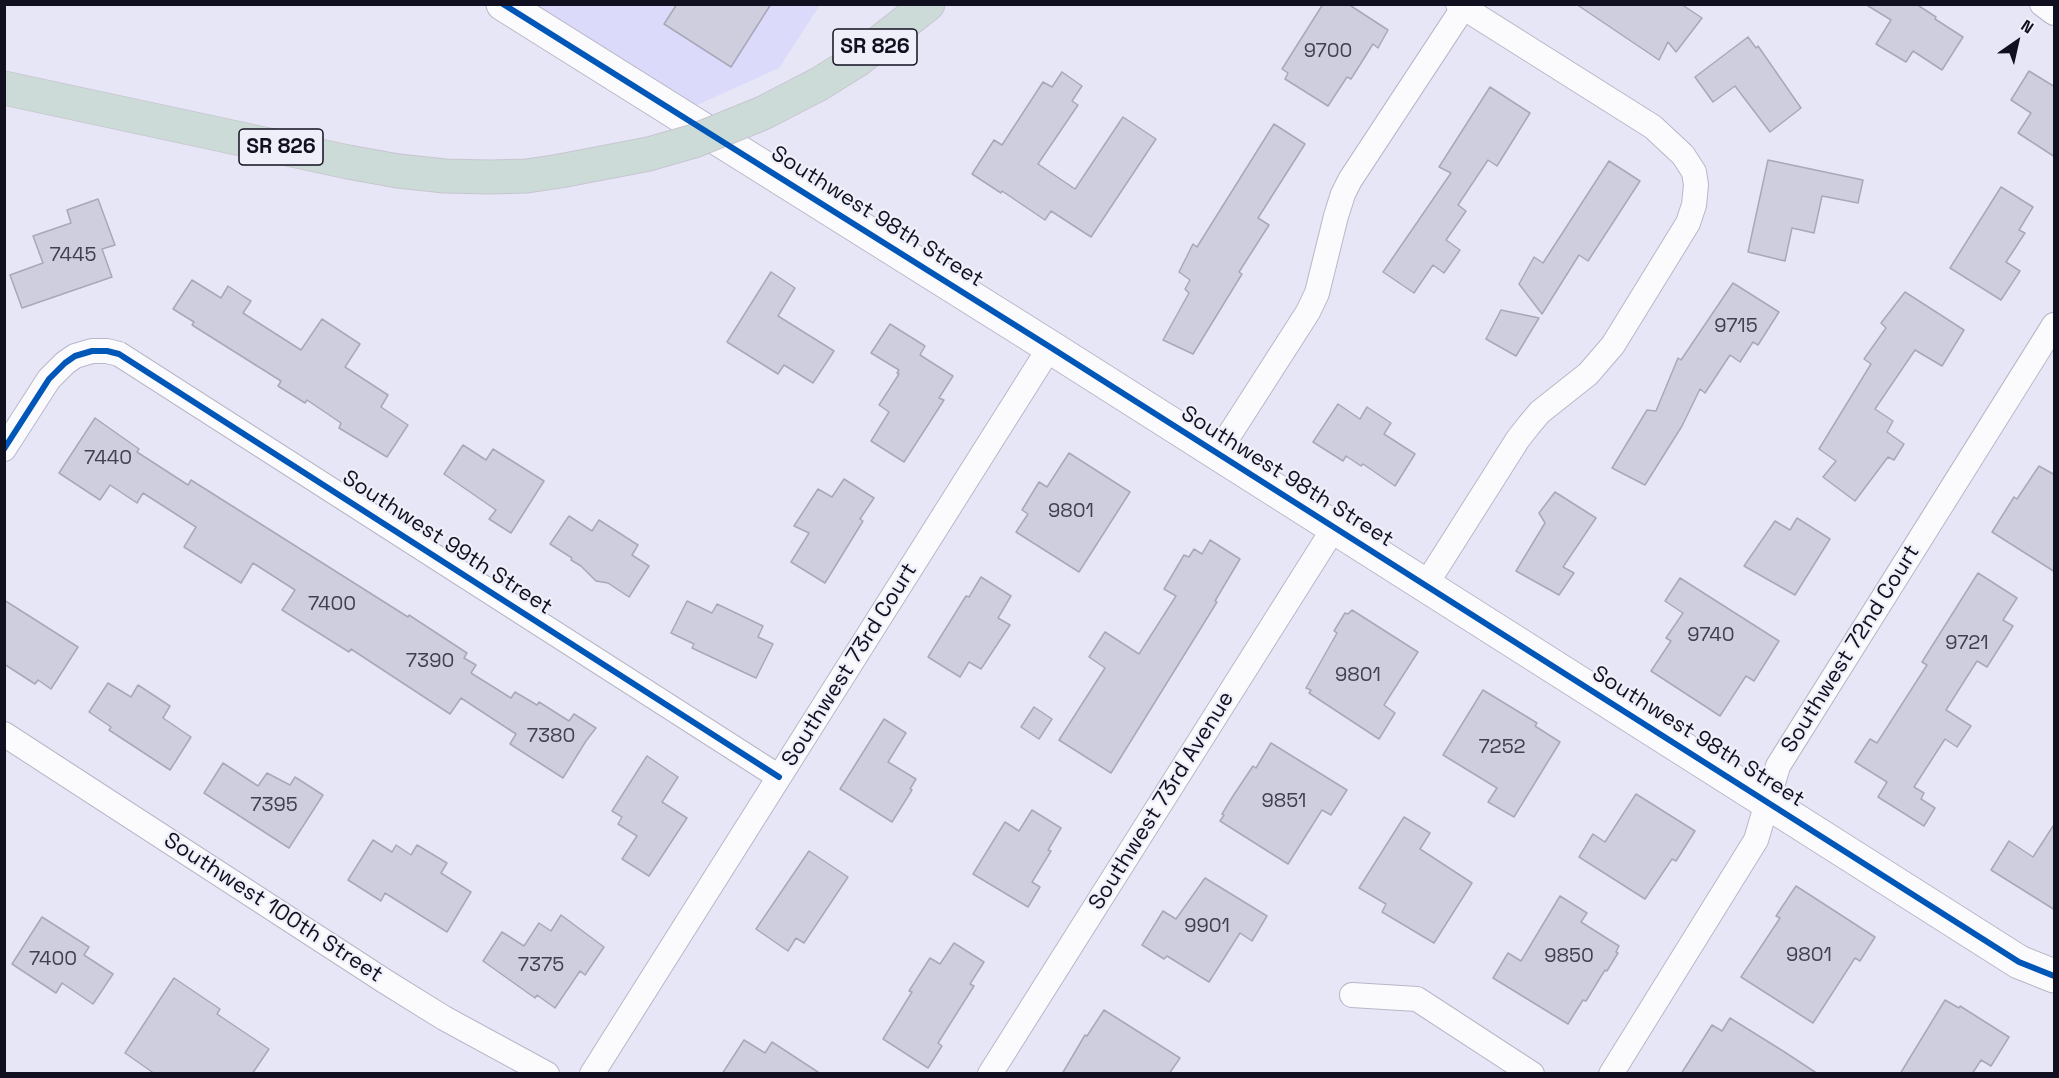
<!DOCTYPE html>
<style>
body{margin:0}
#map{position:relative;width:2059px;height:1078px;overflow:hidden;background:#e6e6f7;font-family:"Space Grotesk",sans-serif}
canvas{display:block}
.frame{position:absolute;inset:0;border:6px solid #111020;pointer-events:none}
.north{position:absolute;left:1987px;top:12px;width:60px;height:60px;-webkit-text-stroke:4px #efeff9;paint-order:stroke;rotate:34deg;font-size:16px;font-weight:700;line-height:24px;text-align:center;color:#111020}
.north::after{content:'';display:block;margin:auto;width:21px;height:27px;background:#111020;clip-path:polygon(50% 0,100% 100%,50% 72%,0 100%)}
</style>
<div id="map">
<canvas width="2059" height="1078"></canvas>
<div class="frame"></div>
<div class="north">N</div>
</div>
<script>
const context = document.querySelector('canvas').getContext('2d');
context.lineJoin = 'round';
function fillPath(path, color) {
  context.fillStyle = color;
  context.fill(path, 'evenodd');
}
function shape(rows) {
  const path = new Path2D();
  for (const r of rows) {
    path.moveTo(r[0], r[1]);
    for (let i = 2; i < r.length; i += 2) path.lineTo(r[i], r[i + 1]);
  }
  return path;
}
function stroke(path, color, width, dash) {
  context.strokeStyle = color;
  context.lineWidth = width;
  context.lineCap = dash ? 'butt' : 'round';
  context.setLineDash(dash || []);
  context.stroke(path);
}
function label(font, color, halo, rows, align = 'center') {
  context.font = font + ' "Space Grotesk",sans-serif';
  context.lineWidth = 4.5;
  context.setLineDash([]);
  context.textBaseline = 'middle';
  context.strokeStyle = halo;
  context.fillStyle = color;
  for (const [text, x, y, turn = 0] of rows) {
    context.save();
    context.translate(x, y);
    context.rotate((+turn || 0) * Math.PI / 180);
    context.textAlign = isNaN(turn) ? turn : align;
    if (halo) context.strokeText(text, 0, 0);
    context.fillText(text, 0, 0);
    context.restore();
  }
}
fillPath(shape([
 [536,5,820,5,779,68,695,106]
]), '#dbdafa');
const building = shape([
 [677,4,771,4,731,67,664,24,677,4],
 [1323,4,1348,4,1388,30,1378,48,1373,44,1351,79,1347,77,1328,106,1285,79,1288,73,1282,69,1323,4],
 [1576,4,1681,4,1702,18,1676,52,1668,42,1659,60,1576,4],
 [1865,4,1916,4,1936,17,1935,19,1963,37,1942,70,1913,51,1906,62,1876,44,1891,20,1865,4],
 [1748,37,1756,48,1758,46,1801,108,1770,132,1735,86,1713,102,1695,77,1748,37],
 [2029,71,2055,87,2055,157,2018,133,2031,113,2011,100,2029,71],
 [1062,72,1082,86,1072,101,1078,105,1038,164,1075,189,1123,117,1156,139,1091,237,1051,211,1045,220,1002,191,1001,193,972,174,994,140,1002,145,1043,82,1052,87,1062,72],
 [1490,87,1530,113,1497,166,1488,160,1458,205,1466,211,1446,240,1460,250,1444,273,1433,265,1414,293,1383,272,1451,173,1439,167,1490,87],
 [1274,124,1305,144,1258,218,1269,225,1239,272,1242,274,1193,354,1163,340,1189,293,1185,289,1190,280,1179,272,1193,244,1197,247,1274,124],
 [1768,160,1863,180,1858,203,1822,196,1814,233,1792,228,1785,261,1748,252,1768,160],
 [1609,161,1640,181,1588,261,1579,255,1542,314,1519,284,1534,257,1543,263,1609,161],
 [2001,187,2033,207,2019,230,2025,233,2006,262,2020,271,2001,300,1950,268,2001,187],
 [98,199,115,245,102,249,112,277,22,308,10,275,43,263,33,236,71,223,67,210,98,199],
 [771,272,795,288,778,316,834,351,813,383,784,365,778,374,727,342,771,272],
 [192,280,221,298,228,286,240,294,251,301,243,313,301,350,322,319,360,344,345,367,388,395,381,407,408,425,387,457,339,428,341,423,307,400,305,403,278,386,281,381,192,325,194,322,173,309,192,280],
 [1733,283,1779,312,1758,345,1753,342,1740,362,1730,355,1705,393,1700,389,1682,426,1645,485,1612,468,1647,410,1656,411,1678,358,1681,360,1733,283],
 [1905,292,1964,330,1942,366,1915,350,1875,409,1893,421,1887,432,1904,444,1894,460,1888,457,1855,501,1823,477,1836,461,1819,449,1871,364,1864,359,1886,328,1881,323,1905,292],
 [1501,310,1539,318,1516,356,1486,339,1501,310],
 [890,324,925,346,920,355,953,376,939,398,944,400,904,462,871,441,889,412,879,405,899,374,897,373,899,370,871,353,890,324],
 [1338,404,1360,419,1367,407,1391,423,1384,434,1415,454,1395,486,1363,464,1361,466,1346,456,1343,461,1313,442,1338,404],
 [95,418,139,449,137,452,188,485,191,480,408,617,409,615,467,653,464,658,476,665,471,673,511,698,515,692,537,705,539,702,569,721,574,714,596,728,586,741,563,778,510,744,516,734,461,698,450,714,351,649,349,652,282,610,295,590,253,563,241,583,184,547,196,527,143,493,137,503,110,485,100,500,59,473,95,418],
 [463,445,486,460,493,449,544,481,511,533,489,519,496,510,444,474,463,445],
 [1069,453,1130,492,1079,572,1016,532,1028,514,1022,510,1039,482,1047,487,1069,453],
 [2039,466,2055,475,2055,572,1992,532,2014,497,2017,499,2039,466],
 [844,479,874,498,860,519,863,521,825,583,791,562,809,533,794,526,818,489,832,497,844,479],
 [1555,492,1596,518,1563,567,1574,573,1559,595,1516,571,1545,523,1539,513,1555,492],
 [569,516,592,531,599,520,638,545,632,555,649,566,629,597,608,583,596,581,581,566,571,560,572,558,550,544,569,516],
 [1797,518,1830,539,1795,595,1744,566,1775,521,1790,530,1797,518],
 [1210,540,1240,559,1215,601,1217,602,1111,773,1059,740,1105,668,1089,657,1105,632,1139,654,1176,596,1164,589,1184,555,1189,557,1194,549,1202,554,1210,540],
 [1978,573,2017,598,2003,620,2013,626,1987,667,1977,661,1946,710,1971,726,1957,747,1945,739,1914,787,1924,793,1921,799,1935,808,1924,826,1878,797,1887,782,1855,762,1870,739,1877,743,1927,665,1922,662,1978,573],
 [981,577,1011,596,998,618,1010,625,981,669,969,662,960,677,928,657,966,596,969,597,981,577],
 [1680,578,1779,641,1754,681,1746,676,1720,716,1651,671,1671,641,1666,638,1683,613,1665,601,1680,578],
 [4,600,78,647,51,689,38,680,35,684,4,664,4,600],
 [687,601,712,613,717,604,763,626,758,637,773,644,756,678,692,648,694,644,671,633,687,601],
 [1352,610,1418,652,1384,705,1395,713,1379,739,1309,693,1311,690,1306,688,1337,633,1334,631,1345,613,1348,614,1352,610],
 [108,683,131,697,138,685,170,706,163,718,191,737,170,770,109,730,111,727,89,712,108,683],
 [1483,690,1537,723,1535,726,1560,742,1514,817,1488,802,1497,788,1443,755,1483,690],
 [1034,707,1052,719,1039,739,1021,727,1034,707],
 [884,719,906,733,888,762,916,779,910,789,912,790,892,822,840,789,884,719],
 [1271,743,1347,790,1331,815,1322,810,1288,864,1220,821,1224,815,1222,814,1233,796,1253,766,1256,768,1271,743],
 [647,756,678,777,662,802,687,818,649,876,622,859,637,836,618,824,622,817,612,811,647,756],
 [223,763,258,786,267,773,290,785,295,777,323,795,289,848,204,793,223,763],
 [1636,794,1695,831,1676,861,1672,859,1645,899,1579,857,1593,834,1605,842,1636,794],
 [1032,810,1061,828,1048,850,1051,851,1032,882,1040,887,1028,907,973,874,1005,822,1019,831,1032,810],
 [1404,817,1430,833,1420,849,1472,883,1434,943,1382,912,1386,904,1359,888,1404,817],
 [2055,823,2055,910,1991,870,2009,841,2033,857,2055,823],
 [373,840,392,852,396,845,411,855,417,845,447,863,441,873,471,892,447,932,385,893,381,901,348,880,373,840],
 [809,851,848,877,804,943,796,938,788,951,756,929,809,851],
 [1205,878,1267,916,1252,941,1240,933,1209,982,1167,956,1164,959,1142,945,1163,911,1176,919,1205,878],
 [1796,886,1875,937,1860,961,1855,958,1813,1023,1741,977,1780,918,1776,916,1796,886],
 [1560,896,1587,913,1581,922,1619,946,1616,952,1618,953,1607,971,1605,970,1586,1001,1583,1000,1568,1024,1493,978,1508,953,1521,961,1560,896],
 [561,915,604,947,585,975,580,971,555,1008,537,995,535,998,483,961,502,932,524,946,539,923,551,931,561,915],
 [42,917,89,947,84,955,113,974,93,1004,62,983,56,993,12,964,42,917],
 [954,943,984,962,970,984,974,986,938,1043,942,1046,928,1068,883,1039,912,992,909,991,930,958,940,964,954,943],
 [174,978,220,1009,217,1014,269,1049,252,1074,155,1074,125,1053,174,978],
 [1945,1000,1959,1008,1960,1006,2009,1037,1991,1066,1981,1060,1972,1074,1900,1074,1945,1000],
 [1104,1010,1180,1058,1169,1074,1062,1074,1085,1035,1087,1036,1104,1010],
 [1730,1018,1783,1051,1818,1074,1681,1074,1712,1025,1722,1031,1730,1018],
 [744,1040,765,1053,772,1042,821,1074,722,1074,744,1040]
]);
fillPath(building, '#cecede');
stroke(building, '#a8a8b8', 1.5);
const street = shape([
 [2042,4,2054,13],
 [4,449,49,379,65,363,75,356,92,351,107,351,119,354,779,777],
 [1217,454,1308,312,1317,293,1336,216,1343,194,1350,180,1463,8],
 [1425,586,1518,439,1529,425,1540,412,1588,374,1613,345,1688,223,1694,205,1696,185,1694,172,1683,155,1653,127,1458,4],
 [4,734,386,982,444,1018,547,1074],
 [1352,995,1417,999,1532,1074],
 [592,1074,1050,347],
 [990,1074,1334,528],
 [1611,1074,1756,840,1778,766,2054,325]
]);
const secondary = shape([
 [503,4,1050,347,2019,962,2054,976]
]);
const highway = shape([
 [819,84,856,61,928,4],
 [4,88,348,162,398,171,445,176,490,177,527,176,560,171]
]);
stroke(street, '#b8b7c8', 26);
stroke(secondary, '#b8b7c8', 35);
stroke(highway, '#c7c6cf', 35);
stroke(street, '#fbfbfe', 24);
stroke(secondary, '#fbfbfe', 33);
stroke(highway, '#ccdbd8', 33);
const highwayBridge = shape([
 [560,171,649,154,694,141,763,113,819,84]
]);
stroke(highwayBridge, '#c7c6cf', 35, []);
stroke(highwayBridge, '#ccdbd8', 33);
stroke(shape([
 [503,4,1050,347,2019,962,2054,976],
 [4,449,49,379,65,363,75,356,92,351,107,351,119,354,779,777]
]), '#0057b8', 6);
label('20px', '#414050', null, [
 ["9700",1328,52],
 ["7445",73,256],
 ["9715",1736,327],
 ["7440",108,459],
 ["9801",1071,512],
 ["7400",332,605],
 ["9740",1711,636],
 ["9721",1967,644],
 ["7390",430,662],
 ["9801",1358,676],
 ["7380",551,737],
 ["7252",1502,748],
 ["9851",1284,802],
 ["7395",274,806],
 ["9901",1207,927],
 ["9801",1809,956],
 ["9850",1569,957],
 ["7400",53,960],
 ["7375",541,966]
]);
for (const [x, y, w] of [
 [875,47,84],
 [281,147,84]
]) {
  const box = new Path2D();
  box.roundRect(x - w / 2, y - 18, w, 36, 4.5);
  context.fillStyle = '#efeff9';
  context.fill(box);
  stroke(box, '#111020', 1.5);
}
label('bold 21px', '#111020', null, [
 ["SR 826",875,47],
 ["SR 826",281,147]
]);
label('22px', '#111020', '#efeff9', [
 ["Southwest 98th Street",877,217,32],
 ["Southwest 98th Street",1287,477,32],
 ["Southwest 99th Street",447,543,33],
 ["Southwest 72nd Court",1851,649,-58],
 ["Southwest 73rd Court",850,665,-58],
 ["Southwest 98th Street",1698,737,32],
 ["Southwest 73rd Avenue",1162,801,-58],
 ["Southwest 100th Street",273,908,33]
]);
</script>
